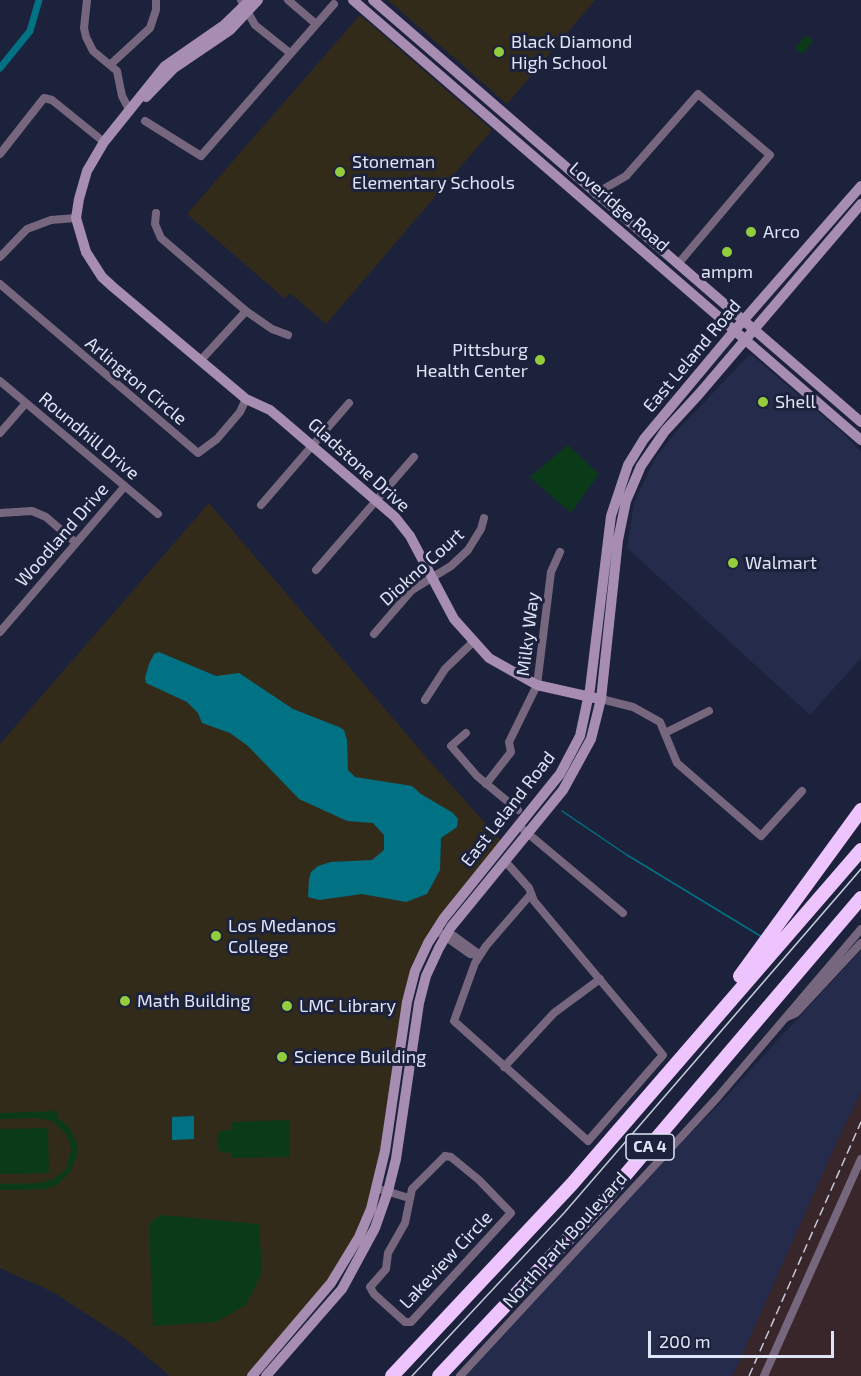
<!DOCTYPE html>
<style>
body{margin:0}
#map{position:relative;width:861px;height:1376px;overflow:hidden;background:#1d223c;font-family:"Exo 2",sans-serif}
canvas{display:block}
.scale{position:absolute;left:648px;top:1331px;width:186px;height:27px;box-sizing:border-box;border:3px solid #dfe4f6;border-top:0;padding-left:8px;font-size:18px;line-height:21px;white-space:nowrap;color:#dfe4f6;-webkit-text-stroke:4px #1d223c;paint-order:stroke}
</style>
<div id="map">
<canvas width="861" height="1376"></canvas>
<div class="scale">200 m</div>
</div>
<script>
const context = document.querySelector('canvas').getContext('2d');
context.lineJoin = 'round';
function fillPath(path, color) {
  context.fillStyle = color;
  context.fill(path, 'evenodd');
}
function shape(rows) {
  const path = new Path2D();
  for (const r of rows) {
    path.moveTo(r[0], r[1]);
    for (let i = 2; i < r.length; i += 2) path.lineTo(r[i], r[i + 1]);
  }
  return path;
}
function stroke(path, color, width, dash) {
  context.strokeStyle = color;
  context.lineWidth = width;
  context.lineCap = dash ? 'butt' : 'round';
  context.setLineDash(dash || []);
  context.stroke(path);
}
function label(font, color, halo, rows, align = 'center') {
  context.font = font + ' "Exo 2",sans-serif';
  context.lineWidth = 6;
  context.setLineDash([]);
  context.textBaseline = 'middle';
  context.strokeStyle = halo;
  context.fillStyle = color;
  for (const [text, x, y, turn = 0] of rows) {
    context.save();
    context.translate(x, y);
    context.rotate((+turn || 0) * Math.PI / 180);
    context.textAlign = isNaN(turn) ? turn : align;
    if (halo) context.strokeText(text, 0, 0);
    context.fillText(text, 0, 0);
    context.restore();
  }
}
fillPath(shape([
 [749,355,753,356,843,433,861,452,861,658,810,715,627,548,634,503,654,460,674,434],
 [861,950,861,1092,733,1376,455,1376,719,1104]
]), '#242b4b');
fillPath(shape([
 [861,1092,861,1376,733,1376,830,1157]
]), '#39262a');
fillPath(shape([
 [388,0,595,0,507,104],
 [360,15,492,130,326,324,290,293,285,299,187,214],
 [209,503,426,757,504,844,463,893,415,971,376,1188,342,1266,252,1376,170,1376,128,1341,53,1292,0,1268,0,744]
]), '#332b1a');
fillPath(shape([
 [806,35,813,41,802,54,795,48],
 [568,445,599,474,571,513,530,477],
 [57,1111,57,1117,69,1127,77,1143,77,1156,70,1172,57,1185,46,1189,0,1190,0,1184,39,1183,54,1179,66,1169,71,1150,67,1135,53,1121,38,1118,0,1119,0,1113],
 [290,1120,290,1157,232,1158,232,1153,221,1152,217,1148,217,1134,222,1130,231,1130,231,1122],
 [48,1128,49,1173,0,1174,0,1129],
 [161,1215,259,1224,262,1273,246,1305,216,1322,153,1326,149,1223]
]), '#0b3a19');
fillPath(shape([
 [159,652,216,676,239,673,293,709,339,727,344,730,347,740,348,770,355,777,412,786,421,794,453,813,458,819,457,827,441,838,440,870,427,894,406,902,362,894,319,900,308,897,309,879,311,872,318,866,331,862,372,860,384,850,384,835,373,823,347,821,299,799,248,746,230,733,202,723,198,713,187,702,146,683,145,678,149,664,154,654],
 [194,1116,194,1139,172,1140,172,1117]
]), '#007284');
stroke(shape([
 [562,811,627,855,762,937]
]), '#007284', 1.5);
stroke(shape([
 [0,68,30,31,39,0]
]), '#007284', 7);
stroke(shape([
 [87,0,84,28,86,37,93,51,117,71,122,96,130,111],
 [241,0,255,25,290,53],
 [288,0,316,24],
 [111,64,150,28,156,10,156,0],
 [145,121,201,156,334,4],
 [0,154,44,98,52,100,104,142],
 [595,194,626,176,698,94,770,155,678,264],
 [156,213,155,224,161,238,246,311,272,329,288,335],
 [0,257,27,229,51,220,76,218],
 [0,284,198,453,217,439,240,412,246,399],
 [201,360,246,311],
 [0,381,158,514],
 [0,433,26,403],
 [261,505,349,403],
 [0,513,32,511,46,517,76,543],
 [316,570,414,457],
 [0,632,125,486],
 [374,634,412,590,451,566,468,550,481,529,484,518],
 [601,699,633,707,660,722,677,763,761,836,802,791],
 [425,700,445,669,473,642],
 [466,733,451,746,477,776,518,810],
 [665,733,709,711],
 [486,784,511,752,509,742,537,685,551,572,560,552],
 [519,826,623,913],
 [505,861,529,888,534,901,663,1055,588,1141,454,1021,475,963,486,946,531,894],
 [436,930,470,954,480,955,454,936,446,935],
 [787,1017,796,1013,861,943],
 [504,1067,554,1013,600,979],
 [445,1156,451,1157,479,1180,511,1213,411,1322,405,1322,374,1294,370,1287,386,1269,388,1253,405,1223,412,1189,445,1156],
 [376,1188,409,1198],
 [460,1376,717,1098,861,929],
 [764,1376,861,1159]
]), '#77677e', 8);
stroke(shape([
 [250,0,224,25,165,66,104,142,87,171,79,199,76,218,86,252,102,277,113,287,246,399,270,410,282,420,395,517,410,536,454,619,489,658,537,685,595,698],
 [353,0,861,440],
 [373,0,861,422],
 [146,97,174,68,230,30,258,0],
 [252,1376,331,1283,359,1237,371,1209,385,1151,407,1002,415,971,428,943,444,918,560,774,580,736,590,689,611,516,628,465,644,439,735,330,861,186],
 [266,1376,342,1289,375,1228,388,1191,396,1159,419,1003,426,976,439,948,451,927,563,790,591,739,601,699,618,540,626,501,641,466,665,431,699,394,861,204]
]), '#a78db1', 10);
stroke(shape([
 [740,976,861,810],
 [392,1376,572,1184,861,850],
 [439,1376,599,1206,861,898]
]), '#edc4fe', 14);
stroke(shape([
 [412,1376,564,1213,861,869]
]), '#c4c9dc', 1.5);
stroke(shape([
 [749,1376,861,1122]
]), '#c4c9dc', 1.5, [9, 4.5]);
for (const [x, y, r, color] of [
 [499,52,6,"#93cc3d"],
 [340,172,6,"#93cc3d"],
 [751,232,6,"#93cc3d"],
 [727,252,6,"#93cc3d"],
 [540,360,6,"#93cc3d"],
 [763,402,6,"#93cc3d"],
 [733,563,6,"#93cc3d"],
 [216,936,6,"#93cc3d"],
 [125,1001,6,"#93cc3d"],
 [287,1006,6,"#93cc3d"],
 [282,1057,6,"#93cc3d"]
]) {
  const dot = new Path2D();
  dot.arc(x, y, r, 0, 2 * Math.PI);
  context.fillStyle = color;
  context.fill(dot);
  stroke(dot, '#1d223c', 2);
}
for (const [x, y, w] of [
 [650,1147,48]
]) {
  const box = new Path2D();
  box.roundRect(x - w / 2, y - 13, w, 26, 4.5);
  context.fillStyle = '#1d223c';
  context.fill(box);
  stroke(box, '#dfe4f6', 1.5);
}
label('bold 16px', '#dfe4f6', null, [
 ["CA 4",650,1147]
]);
label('18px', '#dfe4f6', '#1d223c', [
 ["Black Diamond",511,42],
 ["High School",511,63],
 ["Stoneman",352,162],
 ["Elementary Schools",352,183],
 ["Arco",763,232],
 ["ampm",727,272,"center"],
 ["Pittsburg",528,350,"right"],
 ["Health Center",528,371,"right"],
 ["Shell",775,402],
 ["Walmart",745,563],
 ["Los Medanos",228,926],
 ["College",228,947],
 ["Math Building",137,1001],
 ["LMC Library",299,1006],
 ["Science Building",294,1057]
], 'left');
label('18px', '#dfe4f6', '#1d223c', [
 ["Loveridge Road",619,207,41],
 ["East Leland Road",692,356,-50],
 ["Arlington Circle",136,381,40],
 ["Roundhill Drive",89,436,40],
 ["Gladstone Drive",359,465,42],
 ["Woodland Drive",62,535,-49],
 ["Diokno Court",422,567,-42],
 ["Milky Way",528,634,-83],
 ["East Leland Road",508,809,-52],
 ["North Park Boulevard",565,1240,-48],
 ["Lakeview Circle",446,1260,-47]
]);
</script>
